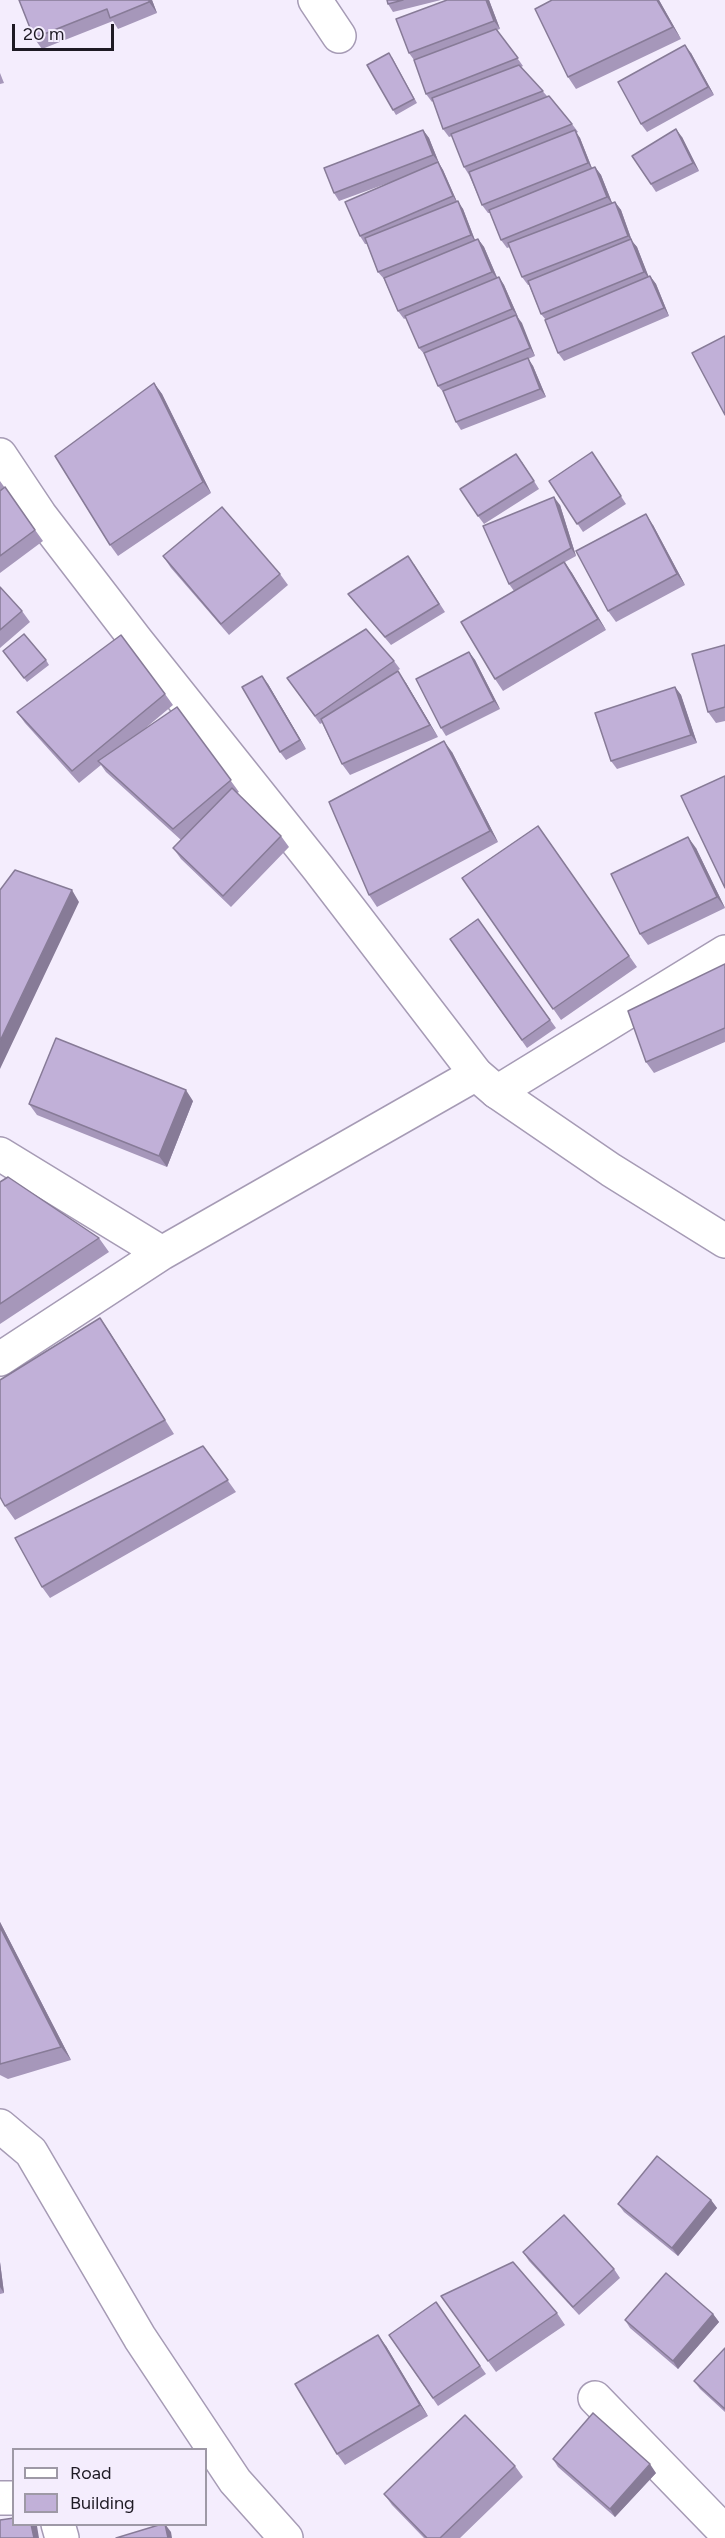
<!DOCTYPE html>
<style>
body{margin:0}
#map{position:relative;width:725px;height:2538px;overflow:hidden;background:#f4edfd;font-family:Figtree,sans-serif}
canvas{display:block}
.legend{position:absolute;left:12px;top:2448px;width:195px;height:78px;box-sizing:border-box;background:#f4edfd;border:2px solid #9e99a6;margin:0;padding:8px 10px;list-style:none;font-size:18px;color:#1e1a24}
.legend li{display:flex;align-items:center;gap:12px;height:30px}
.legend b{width:30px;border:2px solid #9e99a6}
.scale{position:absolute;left:12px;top:24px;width:102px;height:27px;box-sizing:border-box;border:3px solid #1e1a24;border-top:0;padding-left:8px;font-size:18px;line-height:21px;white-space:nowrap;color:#1e1a24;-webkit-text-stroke:4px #f4edfd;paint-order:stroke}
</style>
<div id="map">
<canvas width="725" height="2538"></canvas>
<ul class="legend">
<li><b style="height:8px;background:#fff"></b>Road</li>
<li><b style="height:16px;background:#c1b0d8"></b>Building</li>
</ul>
<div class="scale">20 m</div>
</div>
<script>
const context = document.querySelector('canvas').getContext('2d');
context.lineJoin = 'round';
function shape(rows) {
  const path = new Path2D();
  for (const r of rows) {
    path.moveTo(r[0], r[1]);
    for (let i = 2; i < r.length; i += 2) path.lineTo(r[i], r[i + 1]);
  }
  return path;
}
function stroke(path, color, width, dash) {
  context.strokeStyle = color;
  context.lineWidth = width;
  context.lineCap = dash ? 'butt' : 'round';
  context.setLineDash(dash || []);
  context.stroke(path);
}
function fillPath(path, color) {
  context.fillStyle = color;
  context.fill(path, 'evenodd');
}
const minor = shape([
 [315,0,339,36],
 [497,1092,725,952],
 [0,1154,162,1253],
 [0,1359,162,1253,476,1074],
 [0,2126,31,2152,140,2338,235,2481,286,2538],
 [595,2398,725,2532],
 [0,2498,14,2498],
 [58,2524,62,2538]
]);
const major = shape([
 [0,455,40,515,136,640,318,868,476,1074,497,1092,611,1170,725,1241]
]);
stroke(minor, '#a69bb5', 36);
stroke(major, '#a69bb5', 36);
stroke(minor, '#fff', 33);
stroke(major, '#fff', 33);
fillPath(shape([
 [19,0,152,0,157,13,118,29,113,21,42,49,34,38],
 [387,0,441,0,393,12,388,4],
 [447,0,489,0,500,29,497,30,523,66,521,67,572,124,578,132,576,133,580,138,592,168,595,167,601,175,612,203,615,202,621,210,632,241,637,247,648,276,650,276,656,284,669,316,564,361,558,353,546,320,541,314,529,285,528,285,522,277,510,247,507,248,501,240,490,213,488,213,482,205,469,175,464,167,452,136,449,137,443,129,433,101,432,102,426,94,414,60,409,53],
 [659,0,681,39,576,89,568,77],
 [691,53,714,95,647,132,641,124],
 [392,57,417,103,396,115,393,110],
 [0,73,4,83,0,84],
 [423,130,429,138,439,163,443,170,457,202,463,209,475,240,478,239,484,247,497,277,499,277,504,285,535,356,528,359,533,366,546,397,461,430,456,422,444,393,438,386,425,355,419,348,406,318,404,319,398,311,384,279,378,272,367,244,365,244,360,236,391,182,339,201,334,193],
 [682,137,699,171,656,192,632,156],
 [154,383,162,394,211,493,118,556,110,545],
 [592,452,626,504,583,532,549,481],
 [522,462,539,489,484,524,478,516],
 [0,481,43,541,0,573],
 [560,505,576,556,565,562,572,573,606,630,503,691,495,679,514,591,509,584],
 [653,525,685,585,616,622,608,611],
 [163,556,280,574,288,585,229,635,171,568],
 [414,564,445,612,391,645,348,594],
 [0,587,22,611,30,622,0,648],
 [725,645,725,721,716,723,708,712],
 [3,651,46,660,49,665,27,682],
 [469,652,475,660,500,709,446,736,441,728],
 [394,661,400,669,384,680,406,683,438,737,350,775,342,764,322,723,320,724,287,678],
 [268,684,306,749,286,760,280,752],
 [675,687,681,695,697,743,617,769,611,761],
 [165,694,173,705,142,731,177,707,239,792,237,793,281,836,289,847,231,907,181,859,173,848,181,840,106,772,101,765,79,783,25,723,17,712],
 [452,752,498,842,377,907,369,895],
 [538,826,637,967,561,1020,462,878],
 [696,848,725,908,648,945,640,934],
 [478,919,556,1028,527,1048,450,939],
 [725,964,725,1042,654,1073,646,1062],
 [193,1101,167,1167,37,1115,29,1104],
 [0,1182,99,1238,109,1252,0,1324],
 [100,1318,174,1434,15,1520,5,1506],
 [203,1446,236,1492,50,1598,42,1587],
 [0,1922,71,2060,8,2079,0,2075],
 [711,2200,717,2208,678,2256,624,2212,618,2204],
 [523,2252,614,2269,620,2278,579,2315,529,2261],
 [0,2262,4,2293,0,2294],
 [441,2296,557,2313,565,2325,496,2372],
 [436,2302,486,2374,438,2406,389,2335],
 [713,2314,719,2322,678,2369,630,2328,625,2320],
 [386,2346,428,2416,345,2465,337,2454],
 [725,2348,725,2412,700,2389,694,2381],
 [553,2459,656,2473,615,2517,558,2467],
 [515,2466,523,2477,460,2538,424,2538,392,2505,384,2494]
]), '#a697ba');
fillPath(shape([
 [149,0,152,0,157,13,149,2],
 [486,0,489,0,500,29,494,21],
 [657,0,659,0,681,39,673,27],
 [685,45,691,53,714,95,708,87],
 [676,129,682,137,699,171,693,163],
 [423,130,429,138,439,163,433,155],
 [575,130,580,138,593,171,588,163],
 [438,162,443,170,458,204,453,196],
 [595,167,601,175,613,205,607,197],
 [458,201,463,209,476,243,471,235],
 [615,202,621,210,632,241,637,247,650,280,644,272,633,243,628,236],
 [478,239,484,247,498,280,492,272],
 [650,276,656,284,669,316,664,308],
 [499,277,504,285,518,317,512,309],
 [516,315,522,323,535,356,530,348],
 [528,358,533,366,546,397,540,389],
 [154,383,162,394,211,493,203,482],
 [554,497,560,505,576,556,571,548],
 [646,514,653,525,685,585,677,574],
 [564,562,572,573,606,630,598,619],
 [469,652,475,660,500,709,494,701],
 [398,671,406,683,438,737,430,725],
 [262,676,268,684,306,749,300,740],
 [675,687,681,695,697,743,691,735],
 [444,741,452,752,498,842,490,831],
 [688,837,696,848,725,908,717,897],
 [72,890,79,902,0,1069,0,1041],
 [186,1090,193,1101,167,1167,159,1156],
 [100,1318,109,1331,174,1434,165,1420],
 [0,1922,71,2060,61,2047,0,1927],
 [711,2200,717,2208,678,2256,672,2248],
 [0,2262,4,2293,0,2287],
 [713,2314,719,2322,678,2369,673,2361],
 [378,2335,386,2346,428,2416,420,2405],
 [650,2464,656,2473,615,2517,610,2509],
 [31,2524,36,2524,37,2526,39,2538,34,2538],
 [165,2524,171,2532,172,2538,168,2538]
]), '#877b97');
const building = shape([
 [19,0,149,0,149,2,110,18,107,9,34,38,19,0],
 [387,0,403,0,388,4,387,0],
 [447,0,486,0,494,21,409,53,396,19,447,0],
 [552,0,657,0,673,27,568,77,535,9,552,0],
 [496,29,518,58,426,94,414,60,496,29],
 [685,45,708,87,641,124,618,82,685,45],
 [389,53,414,99,393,110,367,65,389,53],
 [519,65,543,91,443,129,432,98,519,65],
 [549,96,572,124,464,167,451,134,549,96],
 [676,129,693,163,651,184,632,156,676,129],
 [423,130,433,155,334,193,324,168,423,130],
 [575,130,588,163,482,205,469,172,575,130],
 [438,162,453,196,360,236,345,202,438,162],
 [595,167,607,197,501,240,489,210,595,167],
 [458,201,471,235,378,272,365,238,458,201],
 [615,202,628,236,522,277,508,243,615,202],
 [478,239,492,272,398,311,384,278,478,239],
 [631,239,644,272,541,314,528,281,631,239],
 [650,276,664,308,558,353,545,320,650,276],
 [499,277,512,309,419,348,405,316,499,277],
 [516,315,530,348,438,386,424,353,516,315],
 [725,336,725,415,692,353,725,336],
 [528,358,540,389,456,422,443,391,528,358],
 [154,383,203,482,110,545,55,456,154,383],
 [592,452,621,496,577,524,549,481,592,452],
 [516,454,534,481,478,516,460,489,516,454],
 [5,487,35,530,0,556,0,491,5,487],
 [554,497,571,548,509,584,483,526,554,497],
 [222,507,280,574,221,624,163,556,222,507],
 [646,514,677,574,608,611,576,551,646,514],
 [408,556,439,604,385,637,348,594,408,556],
 [564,562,598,619,495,679,461,622,564,562],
 [0,587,22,611,0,630,0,587],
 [366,629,394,661,315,716,287,678,366,629],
 [24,634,46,660,24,678,3,651,24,634],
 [121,635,165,694,72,771,17,712,121,635],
 [725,645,725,707,708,712,692,654,725,645],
 [469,652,494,701,441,728,416,679,469,652],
 [398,671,430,725,342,764,321,719,398,671],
 [262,676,300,740,280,752,242,687,262,676],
 [675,687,691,735,611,761,595,713,675,687],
 [177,707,231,780,173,829,98,761,177,707],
 [444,741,490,831,369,895,329,802,444,741],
 [725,776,725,888,681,796,725,776],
 [232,788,281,836,223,896,173,848,232,788],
 [538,826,629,956,553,1009,462,878,538,826],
 [688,837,717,897,640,934,611,874,688,837],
 [15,870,72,890,0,1041,0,890,15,870],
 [478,919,550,1020,522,1040,450,939,478,919],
 [725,964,725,1028,646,1062,628,1011,725,964],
 [56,1038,186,1090,159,1156,29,1104,56,1038],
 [8,1177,99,1238,0,1304,0,1182,8,1177],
 [100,1318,165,1420,5,1506,0,1497,0,1380,100,1318],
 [203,1446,228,1480,42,1587,15,1538,203,1446],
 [0,1927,61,2047,0,2064,0,1927],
 [657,2156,711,2200,672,2248,618,2204,657,2156],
 [564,2215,614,2269,573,2307,523,2252,564,2215],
 [513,2262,557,2313,488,2361,441,2296,513,2262],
 [666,2273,713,2314,673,2361,625,2320,666,2273],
 [436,2302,480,2366,433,2398,389,2335,436,2302],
 [378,2335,420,2405,337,2454,295,2384,378,2335],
 [725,2348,725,2409,694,2381,725,2348],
 [593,2413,650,2464,610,2509,553,2459,593,2413],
 [465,2415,515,2466,440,2538,427,2538,384,2494,465,2415],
 [14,2518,14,2524,31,2524,34,2538,0,2538,0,2520,14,2518],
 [162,2524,165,2524,168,2538,116,2538,162,2524]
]);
fillPath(building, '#c1b0d8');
stroke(building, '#877b97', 1.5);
</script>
